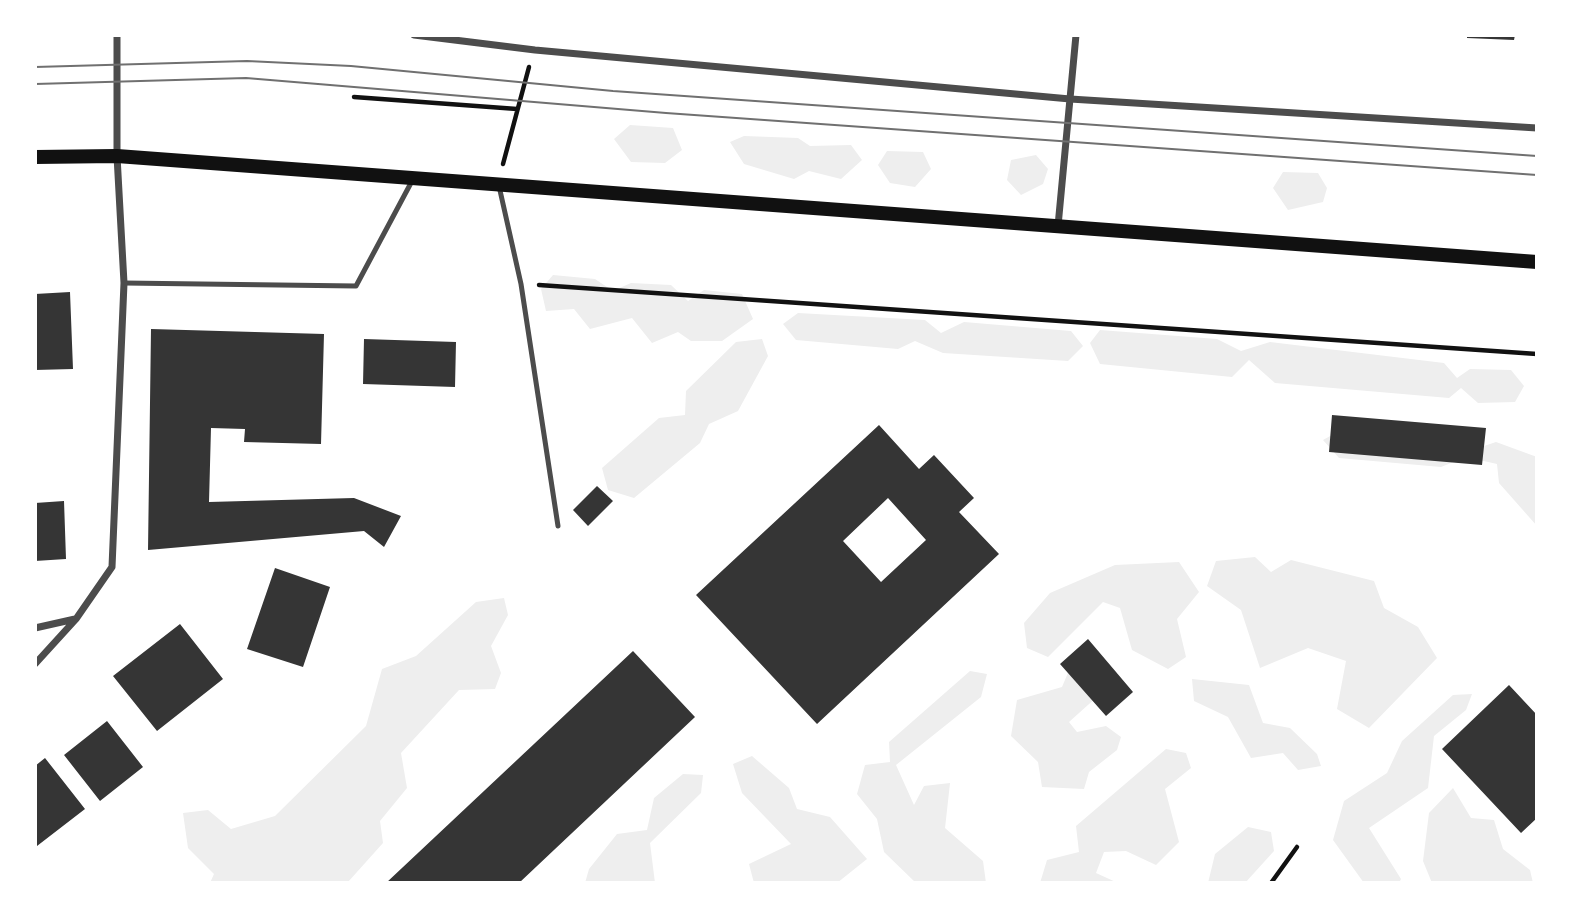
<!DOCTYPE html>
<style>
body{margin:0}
#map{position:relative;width:1572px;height:918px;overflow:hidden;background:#fff;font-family:"Open Sans",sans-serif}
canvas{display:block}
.frame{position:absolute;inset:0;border:37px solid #fff;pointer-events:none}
</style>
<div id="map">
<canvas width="1572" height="918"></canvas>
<div class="frame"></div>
</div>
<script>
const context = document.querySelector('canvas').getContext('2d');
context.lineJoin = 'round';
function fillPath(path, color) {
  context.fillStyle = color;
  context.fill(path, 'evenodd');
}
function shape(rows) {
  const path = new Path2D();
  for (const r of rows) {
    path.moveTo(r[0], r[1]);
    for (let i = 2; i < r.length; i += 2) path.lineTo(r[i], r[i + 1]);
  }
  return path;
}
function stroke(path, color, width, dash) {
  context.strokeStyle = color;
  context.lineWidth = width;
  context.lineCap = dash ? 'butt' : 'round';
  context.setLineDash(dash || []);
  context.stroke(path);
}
fillPath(shape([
 [630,125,673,128,682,150,665,163,631,162,614,139],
 [744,136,798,138,810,146,851,145,862,160,841,179,809,171,794,179,744,164,730,142],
 [887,151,923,152,931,169,915,187,890,183,878,165],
 [1036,155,1048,169,1043,184,1021,195,1007,180,1011,160],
 [1283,172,1318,173,1327,188,1323,202,1288,210,1273,188],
 [553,275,595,279,613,291,631,283,671,285,688,301,704,290,742,294,753,319,722,341,691,341,678,332,652,343,632,318,590,329,574,309,546,311,541,289],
 [798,313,925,320,941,333,964,322,1071,331,1083,346,1068,361,943,353,915,341,898,349,796,340,783,324],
 [1100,330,1217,339,1241,351,1270,342,1444,363,1457,378,1470,369,1511,370,1524,386,1515,402,1478,403,1461,388,1449,398,1275,383,1249,360,1232,377,1100,364,1090,343],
 [762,339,768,356,738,411,709,424,700,443,634,498,608,490,602,468,659,418,685,415,686,391,736,342],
 [1341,430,1469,451,1496,442,1537,457,1537,526,1499,483,1497,464,1466,457,1441,467,1339,458,1323,440],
 [1255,557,1271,572,1291,560,1374,581,1384,608,1418,627,1437,658,1369,728,1337,709,1346,661,1308,648,1260,668,1241,610,1207,586,1216,561],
 [1179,562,1199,592,1177,619,1186,657,1168,669,1132,650,1120,608,1103,602,1048,657,1027,648,1024,623,1050,593,1115,565],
 [504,598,508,615,491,646,501,673,495,689,459,690,401,753,407,788,380,821,383,843,348,882,210,883,214,874,188,848,183,813,208,810,231,829,275,816,366,726,382,669,416,656,476,602],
 [1075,656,1108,687,1069,722,1077,732,1106,726,1121,737,1117,750,1089,772,1084,789,1042,787,1038,762,1011,736,1017,700,1062,687],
 [970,671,987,674,981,697,896,765,914,805,924,786,950,783,945,828,983,861,986,883,916,883,884,852,877,819,857,794,865,765,890,762,889,742],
 [1192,679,1249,685,1263,723,1290,728,1317,754,1321,766,1298,770,1283,753,1251,758,1228,717,1194,701],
 [1472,694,1466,710,1434,736,1428,788,1369,828,1401,879,1399,883,1364,883,1333,840,1344,801,1387,773,1402,741,1453,695],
 [1166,749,1186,753,1191,768,1165,789,1179,842,1156,865,1126,851,1104,852,1096,873,1118,883,1040,883,1047,860,1079,852,1076,826],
 [752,756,789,788,797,809,830,817,867,859,837,883,754,883,749,864,791,844,742,793,733,764],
 [683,774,703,775,701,793,650,843,655,883,585,883,589,869,617,834,647,830,654,798],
 [1453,788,1471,818,1494,820,1503,849,1530,870,1533,883,1432,883,1423,861,1429,813],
 [1248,827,1271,832,1274,851,1245,883,1208,883,1215,854]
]), '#eee');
fillPath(shape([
 [1467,35,1515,35,1514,40,1467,38],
 [70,292,73,369,35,370,35,294],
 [151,329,324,334,321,444,244,442,245,429,211,428,209,502,354,498,401,516,384,547,364,531,148,550],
 [364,339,456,342,455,387,363,384],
 [1332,415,1486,428,1482,465,1329,452],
 [879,425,919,469,934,455,974,498,959,512,999,554,817,724,696,595],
 [888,498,926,540,881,582,843,541],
 [597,486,613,501,588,526,573,510],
 [64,501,66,559,35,561,35,503],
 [275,568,330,587,303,667,247,649],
 [180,624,223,679,157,731,113,676],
 [1088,639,1133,692,1106,716,1060,664],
 [633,651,695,717,519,883,386,883],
 [1509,685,1537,715,1537,818,1521,833,1442,749],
 [107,721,143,767,100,801,64,755],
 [45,758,85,809,37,846,35,766]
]), '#353535');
stroke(shape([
 [354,97,517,109],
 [503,164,529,67],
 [539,285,1537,354],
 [1271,883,1297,847]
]), '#111', 4.5);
stroke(shape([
 [499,186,521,284,558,526],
 [124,283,356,286,412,181]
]), '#4c4c4c', 5);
stroke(shape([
 [414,35,535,50,1070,99,1537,128],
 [1058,226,1076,35],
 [35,628,75,619],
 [35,664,76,619,112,567,124,283,117,156,117,35]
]), '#4c4c4c', 7);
stroke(shape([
 [35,157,117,156,1537,262]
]), '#111', 14);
stroke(shape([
 [35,67,247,61,351,66,613,91,1537,156],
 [35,84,246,78,666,113,1537,175]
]), '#707070', 2);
</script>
